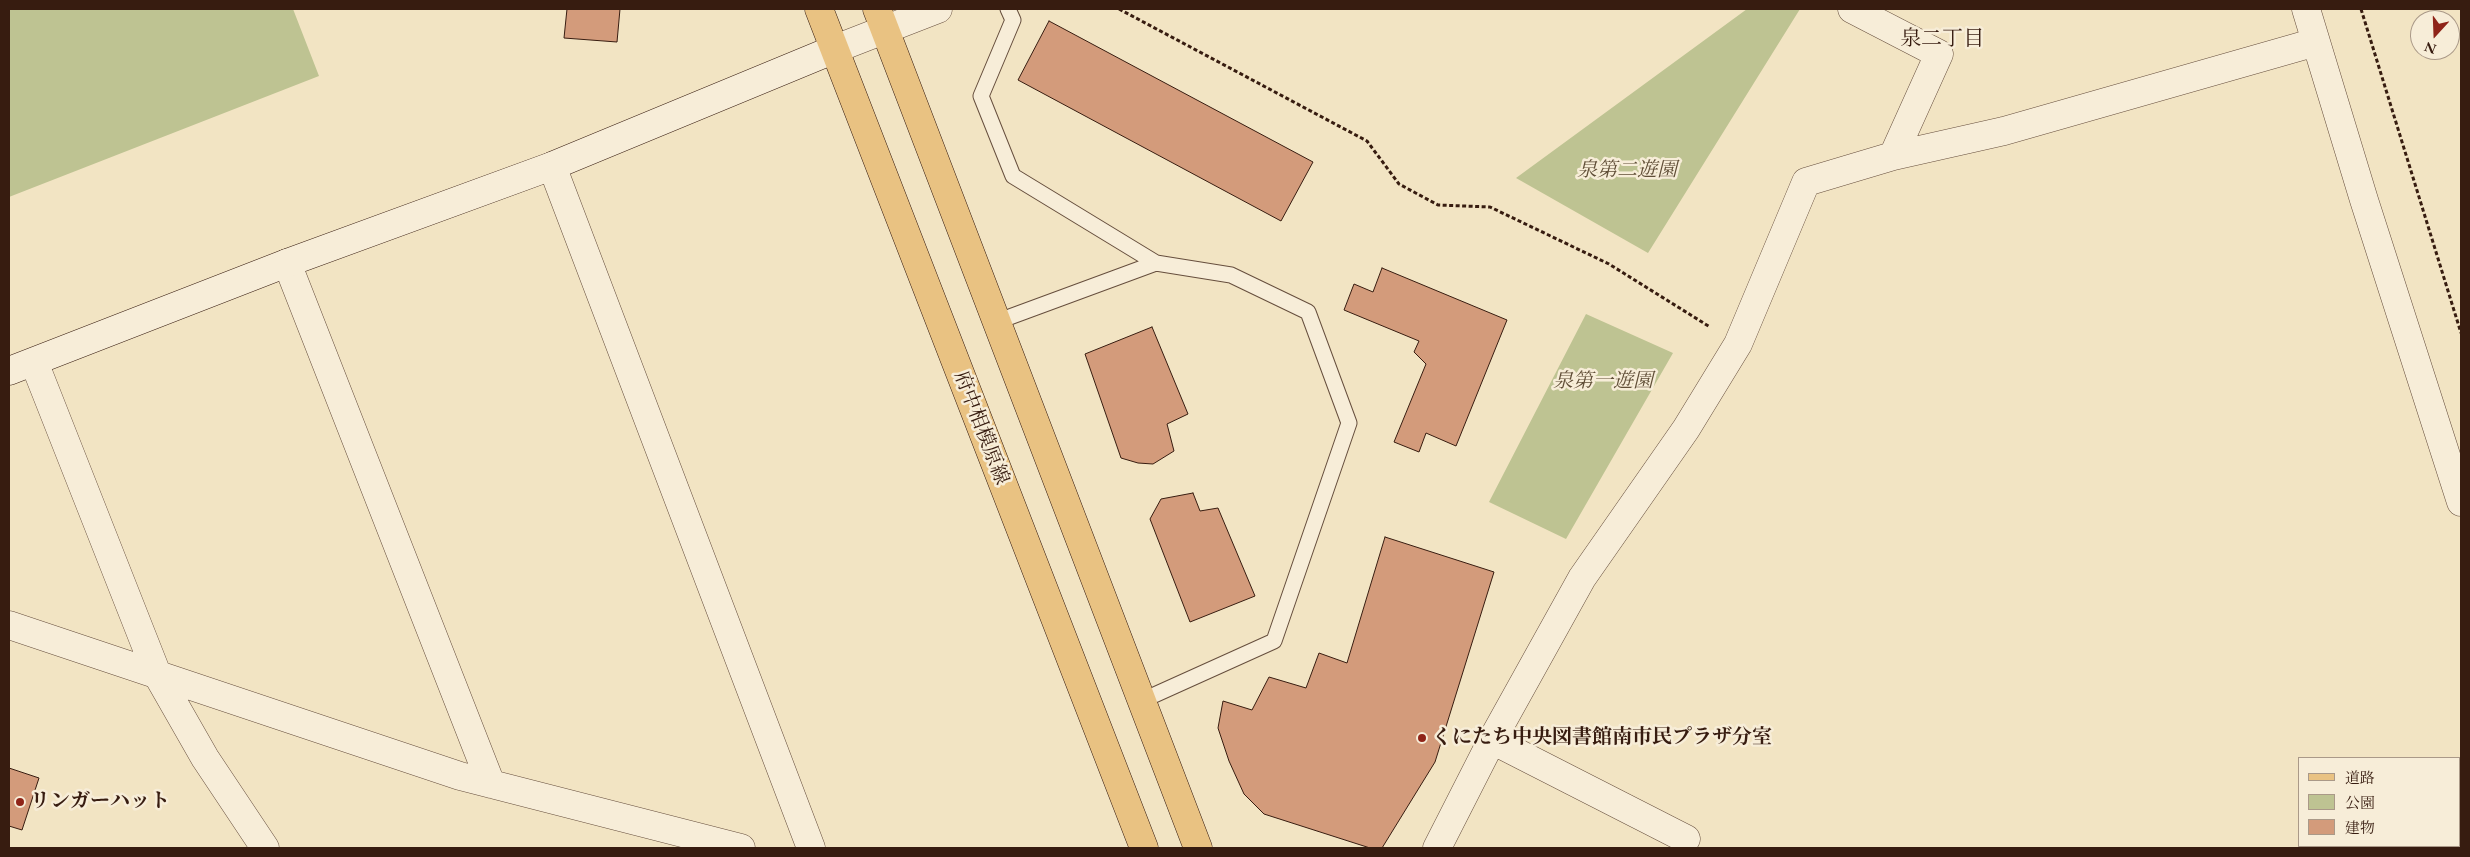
<!DOCTYPE html>
<meta charset="utf-8">
<style>
body{margin:0}
#map{position:relative;width:2470px;height:857px;overflow:hidden;background:#f2e4c3;font-family:"EB Garamond","Noto Serif JP",serif}
canvas{display:block}
.frame{position:absolute;inset:0;border:10px solid #371c10;pointer-events:none}
.legend{position:absolute;left:2298px;top:757px;width:162px;height:90px;box-sizing:border-box;background:#f7edd8;border:1px solid #a98;margin:0;padding:6px 9px;list-style:none;font-size:15px;color:#371c10}
.legend li{display:flex;align-items:center;gap:10px;height:25px}
.legend b{width:25px;border:1px solid #a98}
.north{position:absolute;left:2410px;top:10px;width:50px;height:50px;box-sizing:border-box;background:#f7edd8;border:1px solid #a98;border-radius:50%;rotate:200deg;font-size:14px;font-weight:700;line-height:20px;text-align:center;color:#371c10}
.north::after{content:'';display:block;margin:auto;width:18px;height:22px;background:#8f2418;clip-path:polygon(50% 0,100% 100%,50% 72%,0 100%)}
</style>
<div id="map">
<canvas width="2470" height="857"></canvas>
<div class="frame"></div>
<ul class="legend">
<li><b style="height:6px;background:#e9c282"></b>道路</li>
<li><b style="height:14px;background:#bec392"></b>公園</li>
<li><b style="height:14px;background:#d39b7b"></b>建物</li>
</ul>
<div class="north">N</div>
</div>
<script>
const context = document.querySelector('canvas').getContext('2d');
context.lineJoin = 'round';
function fillPath(path, color) {
  context.fillStyle = color;
  context.fill(path, 'evenodd');
}
function shape(rows) {
  const path = new Path2D();
  for (const r of rows) {
    path.moveTo(r[0], r[1]);
    for (let i = 2; i < r.length; i += 2) path.lineTo(r[i], r[i + 1]);
  }
  return path;
}
function stroke(path, color, width, dash) {
  context.strokeStyle = color;
  context.lineWidth = width;
  context.lineCap = dash ? 'butt' : 'round';
  context.setLineDash(dash || []);
  context.stroke(path);
}
function label(font, color, halo, rows, align = 'center') {
  context.font = font + ' "EB Garamond","Noto Serif JP",serif';
  context.lineWidth = 5;
  context.setLineDash([]);
  context.textBaseline = 'middle';
  context.strokeStyle = halo;
  context.fillStyle = color;
  for (const [text, x, y, turn = 0] of rows) {
    context.save();
    context.translate(x, y);
    context.rotate((+turn || 0) * Math.PI / 180);
    context.textAlign = isNaN(turn) ? turn : align;
    if (halo) context.strokeText(text, 0, 0);
    context.fillText(text, 0, 0);
    context.restore();
  }
}
fillPath(shape([
 [9,9,293,9,319,76,9,197],
 [1747,9,1800,9,1648,253,1516,178],
 [1586,314,1673,353,1566,539,1489,502]
]), '#bec392');
const building = shape([
 [567,9,620,9,617,42,564,38,567,9],
 [1049,21,1313,162,1281,221,1018,80,1049,21],
 [1382,268,1507,320,1456,446,1426,433,1419,452,1394,442,1426,364,1414,352,1419,341,1344,310,1354,284,1373,292,1382,268],
 [1152,327,1188,414,1167,424,1174,451,1153,464,1138,463,1121,458,1085,354,1152,327],
 [1193,493,1200,511,1218,508,1255,596,1190,622,1150,519,1161,499,1193,493],
 [1385,537,1494,572,1435,762,1382,848,1370,848,1264,814,1244,794,1229,761,1218,728,1223,701,1252,710,1269,677,1306,688,1319,653,1347,663,1385,537],
 [9,768,39,778,22,830,9,826,9,768]
]);
fillPath(building, '#d39b7b');
stroke(building, '#371c10', 1);
const lane = shape([
 [1008,9,1013,20,981,96,1013,176,1156,263],
 [996,322,1156,263,1231,275,1308,312,1349,423,1274,641,1141,701]
]);
const street = shape([
 [1852,9,1939,54,1893,156],
 [2306,9,2364,200,2461,502],
 [835,49,938,9],
 [552,166,811,848],
 [287,263,491,784],
 [34,362,157,674,205,758,265,848],
 [9,625,460,776,741,848],
 [1492,740,1686,839],
 [1437,848,1492,740,1582,578,1686,429,1738,344,1806,182,1893,156,2004,131,2316,42]
]);
const secondary = shape([
 [9,371,287,263,552,166,835,49]
]);
const primary = shape([
 [819,9,1144,848],
 [877,9,1198,848]
]);
stroke(lane, '#664e3d', 17);
stroke(street, '#664e3d', 29);
stroke(secondary, '#371c10', 29);
stroke(primary, '#371c10', 29);
stroke(shape([
 [1119,9,1367,141,1399,184,1438,205,1490,207,1609,264,1710,327],
 [2361,9,2461,333]
]), '#371c10', 3, [4, 2.5]);
stroke(lane, '#f7edd8', 15);
stroke(street, '#f7edd8', 28);
stroke(secondary, '#f7edd8', 28);
stroke(primary, '#e9c282', 28);
for (const [x, y, r, color] of [
 [1422,738,5,"#8f2418"],
 [20,802,5,"#8f2418"]
]) {
  const dot = new Path2D();
  dot.arc(x, y, r, 0, 2 * Math.PI);
  context.fillStyle = color;
  context.fill(dot);
  stroke(dot, '#f7edd8', 2);
}
label('italic 20px', '#604e37', '#f7edd8', [
 ["泉第二遊園",1627,171],
 ["泉第一遊園",1603,382]
]);
label('20px', '#371c10', '#f7edd8', [
 ["府中相模原線",981,428,69]
]);
label('bold 20px', '#371c10', '#f7edd8', [
 ["くにたち中央図書館南市民プラザ分室",1432,738],
 ["リンガーハット",30,802]
], 'left');
label('21px', '#371c10', '#f7edd8', [
 ["泉二丁目",1942,39]
]);
</script>
